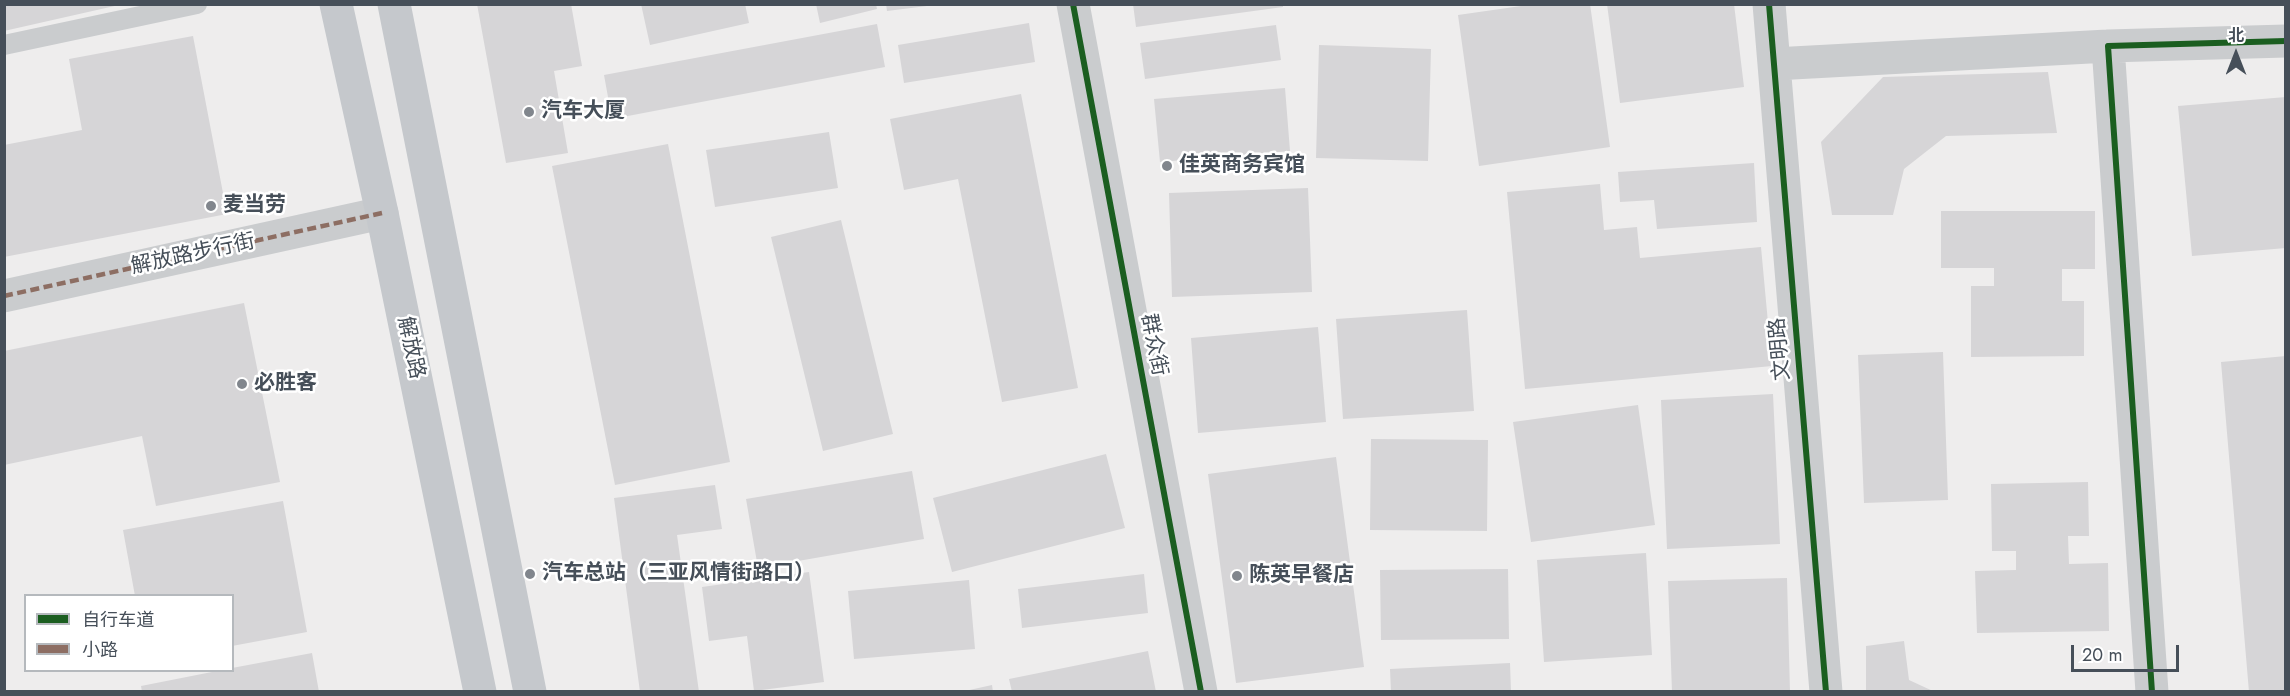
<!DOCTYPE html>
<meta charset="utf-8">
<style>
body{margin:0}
#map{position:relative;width:2290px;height:696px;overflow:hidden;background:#eeeded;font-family:Jost,"Noto Sans SC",sans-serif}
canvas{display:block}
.frame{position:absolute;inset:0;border:6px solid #464f59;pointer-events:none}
.legend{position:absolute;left:24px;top:594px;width:210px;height:78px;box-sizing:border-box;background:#fff;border:2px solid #b5b9bd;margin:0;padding:8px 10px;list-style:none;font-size:18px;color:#464f59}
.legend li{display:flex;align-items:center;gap:12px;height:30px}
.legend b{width:30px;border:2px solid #b5b9bd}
.north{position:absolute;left:2206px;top:24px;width:60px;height:60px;-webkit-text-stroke:4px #fff;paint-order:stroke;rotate:0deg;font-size:16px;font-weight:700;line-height:24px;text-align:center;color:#464f59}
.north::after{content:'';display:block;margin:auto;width:21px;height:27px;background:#464f59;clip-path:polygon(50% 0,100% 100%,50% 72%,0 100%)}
.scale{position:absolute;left:2071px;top:645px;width:108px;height:27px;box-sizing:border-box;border:3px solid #464f59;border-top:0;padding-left:8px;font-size:18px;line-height:21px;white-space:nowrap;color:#464f59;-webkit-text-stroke:4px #fff;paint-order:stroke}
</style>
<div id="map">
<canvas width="2290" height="696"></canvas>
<div class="frame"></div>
<ul class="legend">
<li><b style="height:8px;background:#1b5e20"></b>自行车道</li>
<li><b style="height:8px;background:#8d6e63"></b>小路</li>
</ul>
<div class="north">北</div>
<div class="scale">20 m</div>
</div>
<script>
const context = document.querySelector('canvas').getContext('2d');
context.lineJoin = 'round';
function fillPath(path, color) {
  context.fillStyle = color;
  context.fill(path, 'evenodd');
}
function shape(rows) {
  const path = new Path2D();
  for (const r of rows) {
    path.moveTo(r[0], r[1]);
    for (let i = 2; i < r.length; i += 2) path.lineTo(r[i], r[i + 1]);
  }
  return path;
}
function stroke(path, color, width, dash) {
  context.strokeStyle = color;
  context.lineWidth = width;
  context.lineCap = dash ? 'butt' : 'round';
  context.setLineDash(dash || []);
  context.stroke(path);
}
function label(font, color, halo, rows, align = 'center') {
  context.font = font + ' Jost,"Noto Sans SC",sans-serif';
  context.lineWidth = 5;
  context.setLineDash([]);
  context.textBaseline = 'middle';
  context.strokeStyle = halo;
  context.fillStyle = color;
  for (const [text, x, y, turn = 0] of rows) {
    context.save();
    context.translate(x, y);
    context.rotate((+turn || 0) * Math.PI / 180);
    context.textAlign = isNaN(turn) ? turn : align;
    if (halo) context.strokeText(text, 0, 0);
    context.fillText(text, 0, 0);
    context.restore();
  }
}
fillPath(shape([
 [4,4,118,4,119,5,4,31],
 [477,4,571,4,582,66,554,71,568,153,506,163],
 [641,4,745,4,749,23,650,45],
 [816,4,876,4,877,9,820,23],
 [886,4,927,4,927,6,887,11],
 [1133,4,1283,4,1283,7,1136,27],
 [1535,4,1590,4,1610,147,1479,166,1458,15],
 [1607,4,1734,4,1744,87,1620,103],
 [1029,23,1035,62,904,83,898,45],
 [877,24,885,67,612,119,604,75],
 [1276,25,1281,60,1145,79,1140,43],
 [193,36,227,214,4,257,4,145,82,130,69,59],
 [1319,45,1431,49,1428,161,1316,158],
 [2048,72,2057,133,1946,136,1904,169,1893,215,1832,215,1821,142,1883,77],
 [1285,88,1290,151,1160,162,1154,99],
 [1021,94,1078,388,1002,402,958,179,904,190,890,119],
 [2286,97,2286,248,2192,256,2178,106],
 [829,132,838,188,715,207,706,150],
 [668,144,730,462,615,485,552,166],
 [1754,163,1757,222,1657,229,1654,200,1620,202,1618,172],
 [1600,184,1604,230,1637,227,1640,258,1761,247,1772,366,1525,389,1507,192],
 [1308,188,1312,292,1172,297,1169,193],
 [1941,211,2095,211,2095,269,2062,269,2062,301,2084,301,2084,356,1971,357,1971,286,1994,286,1994,268,1941,268],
 [841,220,893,434,823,451,771,237],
 [244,303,280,482,156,506,142,436,4,465,4,351],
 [1467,310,1474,411,1343,419,1336,319],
 [1318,327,1326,422,1198,433,1191,338],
 [1943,352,1948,500,1864,503,1858,355],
 [2286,356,2286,692,2249,692,2221,362],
 [1773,394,1780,544,1667,549,1661,400],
 [1638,405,1655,525,1531,542,1513,422],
 [1371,439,1488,440,1487,531,1370,530],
 [1106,454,1125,528,952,572,933,498],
 [1336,457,1364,667,1236,683,1208,474],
 [912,471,924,539,758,568,746,499],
 [2088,482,2089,536,2068,536,2069,564,2108,563,2109,631,1977,633,1975,571,2016,570,2016,551,1992,551,1991,484],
 [715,485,722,529,677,535,699,692,640,692,614,498],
 [283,501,307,632,232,646,232,596,135,596,123,530],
 [1646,553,1652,655,1544,662,1537,560],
 [1508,569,1509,639,1381,640,1380,570],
 [809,572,824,682,754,691,747,636,709,641,702,587],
 [1144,574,1148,613,1022,628,1018,589],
 [1787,578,1790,692,1672,692,1668,581],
 [969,580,975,649,854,659,848,591],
 [1904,641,1909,680,1935,692,1866,692,1866,646],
 [1148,651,1156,692,1012,692,1009,679],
 [312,653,319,692,142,692,141,686,222,670,232,670,232,668],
 [1510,663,1511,692,1391,692,1390,669],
 [992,685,993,692,965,692,965,691]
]), '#d6d5d7');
stroke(shape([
 [4,45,197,4]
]), '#caccce', 20);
stroke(shape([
 [1073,4,1201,692],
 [1769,4,1826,692],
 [1774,64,2108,46],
 [4,296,382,213],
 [2152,692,2108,46,2286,41]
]), '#caccce', 33);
stroke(shape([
 [336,4,382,213,480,692],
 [394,4,530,692]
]), '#c5c8cc', 33);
stroke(shape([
 [4,296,382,213]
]), '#8d6e63', 4.5, [9, 4.5]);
stroke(shape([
 [1073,4,1201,692],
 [1769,4,1826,692],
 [2152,692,2108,46,2286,41]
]), '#1b5e20', 6);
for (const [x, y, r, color] of [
 [529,112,6,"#81868d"],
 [1167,166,6,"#81868d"],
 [211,206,6,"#81868d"],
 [242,384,6,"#81868d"],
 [530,574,6,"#81868d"],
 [1237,576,6,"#81868d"]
]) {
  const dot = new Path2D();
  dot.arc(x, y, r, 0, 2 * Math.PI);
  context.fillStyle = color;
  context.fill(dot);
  stroke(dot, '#fff', 2);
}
label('bold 21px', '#464f59', '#fff', [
 ["汽车大厦",541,112],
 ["佳英商务宾馆",1179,166],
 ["麦当劳",223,206],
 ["必胜客",254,384],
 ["汽车总站（三亚风情街路口）",542,574],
 ["陈英早餐店",1249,576]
], 'left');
label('21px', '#464f59', '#fff', [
 ["解放路步行街",193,255,-12],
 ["群众街",1153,345,79],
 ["解放路",410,348,78],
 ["文明路",1781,349,-95]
]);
</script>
